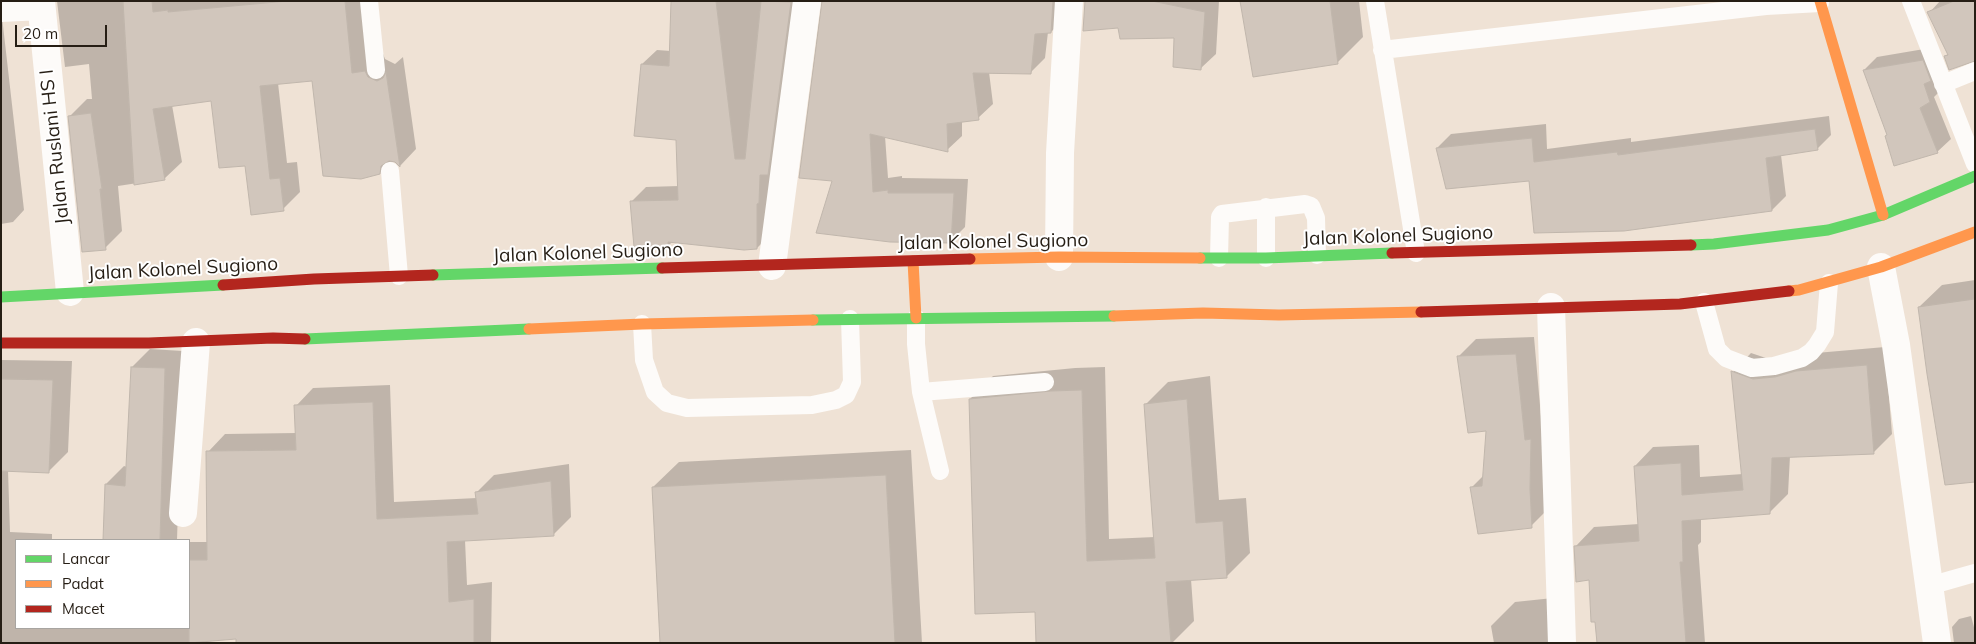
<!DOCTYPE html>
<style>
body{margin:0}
#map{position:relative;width:1976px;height:644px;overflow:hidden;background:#efe2d5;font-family:Mulish,sans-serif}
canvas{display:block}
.frame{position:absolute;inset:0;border:2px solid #261e15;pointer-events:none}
.legend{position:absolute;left:15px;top:539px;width:175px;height:90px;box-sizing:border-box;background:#fff;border:1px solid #a8a5a1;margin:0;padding:6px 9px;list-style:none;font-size:15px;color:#261e15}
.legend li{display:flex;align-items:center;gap:10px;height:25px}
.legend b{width:25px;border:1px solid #a8a5a1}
.scale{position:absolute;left:15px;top:25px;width:92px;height:22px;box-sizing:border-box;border:2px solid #261e15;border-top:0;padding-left:6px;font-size:15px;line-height:18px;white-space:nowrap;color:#261e15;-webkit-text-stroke:4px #fff;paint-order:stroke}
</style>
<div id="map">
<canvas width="1976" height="644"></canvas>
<div class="frame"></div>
<ul class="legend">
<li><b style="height:6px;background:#63d668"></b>Lancar</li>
<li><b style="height:6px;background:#ff974d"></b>Padat</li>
<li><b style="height:6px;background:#b3261e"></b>Macet</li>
</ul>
<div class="scale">20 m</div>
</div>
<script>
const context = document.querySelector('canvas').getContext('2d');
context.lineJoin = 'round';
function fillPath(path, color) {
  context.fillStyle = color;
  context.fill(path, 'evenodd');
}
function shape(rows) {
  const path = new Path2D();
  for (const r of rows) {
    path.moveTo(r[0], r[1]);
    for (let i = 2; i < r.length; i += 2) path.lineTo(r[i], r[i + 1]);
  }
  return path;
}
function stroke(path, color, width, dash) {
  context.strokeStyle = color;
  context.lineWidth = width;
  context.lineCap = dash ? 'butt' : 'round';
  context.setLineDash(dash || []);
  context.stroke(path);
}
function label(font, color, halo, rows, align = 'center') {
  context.font = font + ' Mulish,sans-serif';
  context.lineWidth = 4;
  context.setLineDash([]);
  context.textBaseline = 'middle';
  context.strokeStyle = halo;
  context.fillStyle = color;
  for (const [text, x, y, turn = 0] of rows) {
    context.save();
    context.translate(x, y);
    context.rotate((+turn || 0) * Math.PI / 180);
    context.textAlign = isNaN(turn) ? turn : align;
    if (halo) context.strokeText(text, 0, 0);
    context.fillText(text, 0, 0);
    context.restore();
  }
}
fillPath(shape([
 [57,1,363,1,385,59,395,64,403,57,416,149,400,166,396,160,392,160,379,173,313,80,278,83,287,163,297,162,300,192,283,209,246,164,213,99,172,105,182,162,164,179,118,186,122,231,105,248,69,117,87,99,92,99,89,64,65,67],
 [672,1,804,1,772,233,757,248,673,241,667,247,631,202,646,187,679,186,677,139,642,64,657,50,671,51],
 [824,1,1067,1,1066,17,1051,32,1048,32,1045,58,1030,73,989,72,993,104,978,118,962,120,962,136,947,150,885,136,888,178,902,176,902,178,968,179,965,227,950,242,834,180],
 [1086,1,1219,1,1216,54,1201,68,1175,37,1120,27],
 [1241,1,1359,1,1363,37,1337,63],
 [1940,1,1975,1,1975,60,1945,56,1948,54,1929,13],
 [1,8,24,210,13,222,1,224],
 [1936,47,1943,88,1934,97,1951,139,1937,152,1888,135,1864,70,1877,57],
 [1829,116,1831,135,1817,149,1781,155,1786,196,1772,210,1530,180,1437,148,1451,134,1546,124,1547,149,1631,138,1631,142],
 [1975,280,1975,480,1919,307,1942,285],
 [1534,337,1549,508,1531,526,1471,488,1484,475,1487,430,1458,357,1476,339],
 [1885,347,1892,434,1874,452,1790,456,1788,494,1769,513,1701,518,1701,542,1698,545,1705,643,1599,643,1591,578,1576,546,1594,527,1639,524,1635,466,1653,447,1699,445,1700,477,1743,474,1733,372,1751,353,1772,360,1816,353],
 [150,349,183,351,177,540,105,540,106,484,124,466,127,467,132,367],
 [1,360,72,361,68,452,48,472,8,470,10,532,52,534,52,540,16,540,16,628,189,628,189,542,208,542,208,452,225,434,296,433,296,406,313,388,390,385,394,502,477,498,476,493,494,475,569,464,571,517,553,535,465,540,467,585,492,582,491,643,238,643,237,638,195,643,1,643],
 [1105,367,1109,539,1155,537,1145,405,1168,382,1210,376,1219,500,1246,498,1250,553,1226,577,1191,579,1194,621,1172,643,1037,643,1036,611,970,399,993,376,1075,368],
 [911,450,922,643,661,643,653,487,679,462],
 [1553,598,1553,643,1494,643,1491,626,1515,602],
 [1971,616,1975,631,1975,643,1954,643,1952,627,1959,619]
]), '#0003');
const building = shape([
 [123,1,152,1,153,12,168,10,168,12,287,1,345,1,352,73,365,71,368,77,377,81,383,78,386,72,400,167,395,162,389,161,381,166,380,174,361,179,323,176,312,81,260,86,270,179,280,178,284,211,251,215,245,166,219,168,211,101,153,109,165,180,134,185,123,1],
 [671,1,716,1,735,159,745,159,761,1,791,2,768,175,760,175,759,203,757,204,757,249,744,250,668,242,668,248,634,247,630,201,678,200,676,140,634,136,641,64,669,66,671,1],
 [822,1,1053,1,1051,33,1035,34,1031,74,973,73,979,120,947,124,948,152,870,134,873,192,888,190,888,193,954,193,951,243,890,242,816,233,832,181,799,178,822,1],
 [1085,1,1152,1,1205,12,1201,70,1173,67,1174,38,1120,39,1118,28,1083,31,1085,1],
 [1240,1,1330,1,1338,64,1253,77,1240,1],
 [1954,1,1975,1,1975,61,1949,70,1944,56,1948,55,1927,12,1954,1],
 [1923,60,1931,81,1924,84,1930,102,1920,108,1938,153,1894,166,1885,136,1887,135,1863,70,1923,60],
 [91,113,102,189,100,189,106,250,82,252,68,116,91,113],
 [1815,129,1818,150,1766,158,1772,211,1624,231,1534,233,1529,181,1446,189,1436,148,1532,138,1534,162,1617,152,1618,155,1815,129],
 [1975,299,1975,482,1945,485,1927,374,1918,307,1975,299],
 [1516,354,1525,440,1531,439,1530,489,1532,528,1478,534,1470,487,1482,486,1486,431,1468,433,1457,356,1516,354],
 [1867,365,1874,454,1772,458,1770,514,1682,521,1683,562,1680,562,1686,643,1597,643,1595,622,1591,622,1589,580,1576,582,1574,546,1639,541,1634,466,1681,463,1682,495,1743,490,1731,371,1753,379,1775,377,1796,371,1867,365],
 [131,367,165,368,160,540,103,540,105,484,125,486,131,367],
 [1,379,53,380,49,473,1,471,1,379],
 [1082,390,1087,561,1155,558,1144,404,1187,399,1196,523,1223,521,1227,578,1166,582,1171,643,1036,643,1035,612,975,614,969,399,1051,391,1082,390],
 [373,402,377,519,478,514,475,492,551,481,554,536,447,542,449,602,474,599,474,643,236,643,236,639,189,643,189,560,207,560,206,451,296,450,294,405,373,402],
 [886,475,895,643,660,643,652,487,886,475]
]);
fillPath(building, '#d1c6bc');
stroke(building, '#c0b6ac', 1);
stroke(shape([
 [369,1,376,70],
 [1375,1,1416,253],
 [1911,1,1975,164],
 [1382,50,1766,6,1820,3],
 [1943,84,1975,71],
 [390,171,399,276],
 [1219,258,1220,217,1222,214,1305,204,1311,206,1316,218,1317,255],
 [1266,258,1266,207],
 [1704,302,1717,349,1726,358,1752,368,1774,366,1802,358,1811,352,1817,345,1825,332,1829,283],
 [916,318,916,344,921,392,940,471],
 [642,324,644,360,655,392,667,403,687,408,812,405,836,400,846,395,852,382,850,319],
 [921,392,1045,382],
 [1929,586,1975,573]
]), '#fdfbf9', 18);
stroke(shape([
 [41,1,70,292],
 [1,8,41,6],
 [1059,257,1060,153,1069,1],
 [772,266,807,1],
 [1881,267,1896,345,1937,643],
 [1551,307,1562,643],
 [183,513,196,342]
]), '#fdfbf9', 28);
stroke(shape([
 [1691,245,1714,244,1828,230,1883,215,1975,176],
 [1200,258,1266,258,1392,253],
 [433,275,662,268],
 [1,297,223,285],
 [813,320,1114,316],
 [305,339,529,329]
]), '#63d668', 11);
stroke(shape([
 [1820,1,1883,215],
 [970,259,1059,257,1200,258],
 [913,261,916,318],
 [1789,291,1799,290,1881,267,1975,232],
 [1114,316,1203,313,1279,315,1421,312],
 [529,329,642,324,813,320]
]), '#ff974d', 11);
stroke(shape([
 [1392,253,1691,245],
 [662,268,970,259],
 [223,285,314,279,433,275],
 [1421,312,1680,304,1789,291],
 [1,343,149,343,273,338,305,339]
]), '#b3261e', 11);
label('19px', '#261e15', '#fff', [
 ["Jalan Ruslani HS I",55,147,-96],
 ["Jalan Kolonel Sugiono",1398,236,-2],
 ["Jalan Kolonel Sugiono",993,242,-1],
 ["Jalan Kolonel Sugiono",588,253,-2],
 ["Jalan Kolonel Sugiono",183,269,-3]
]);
</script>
